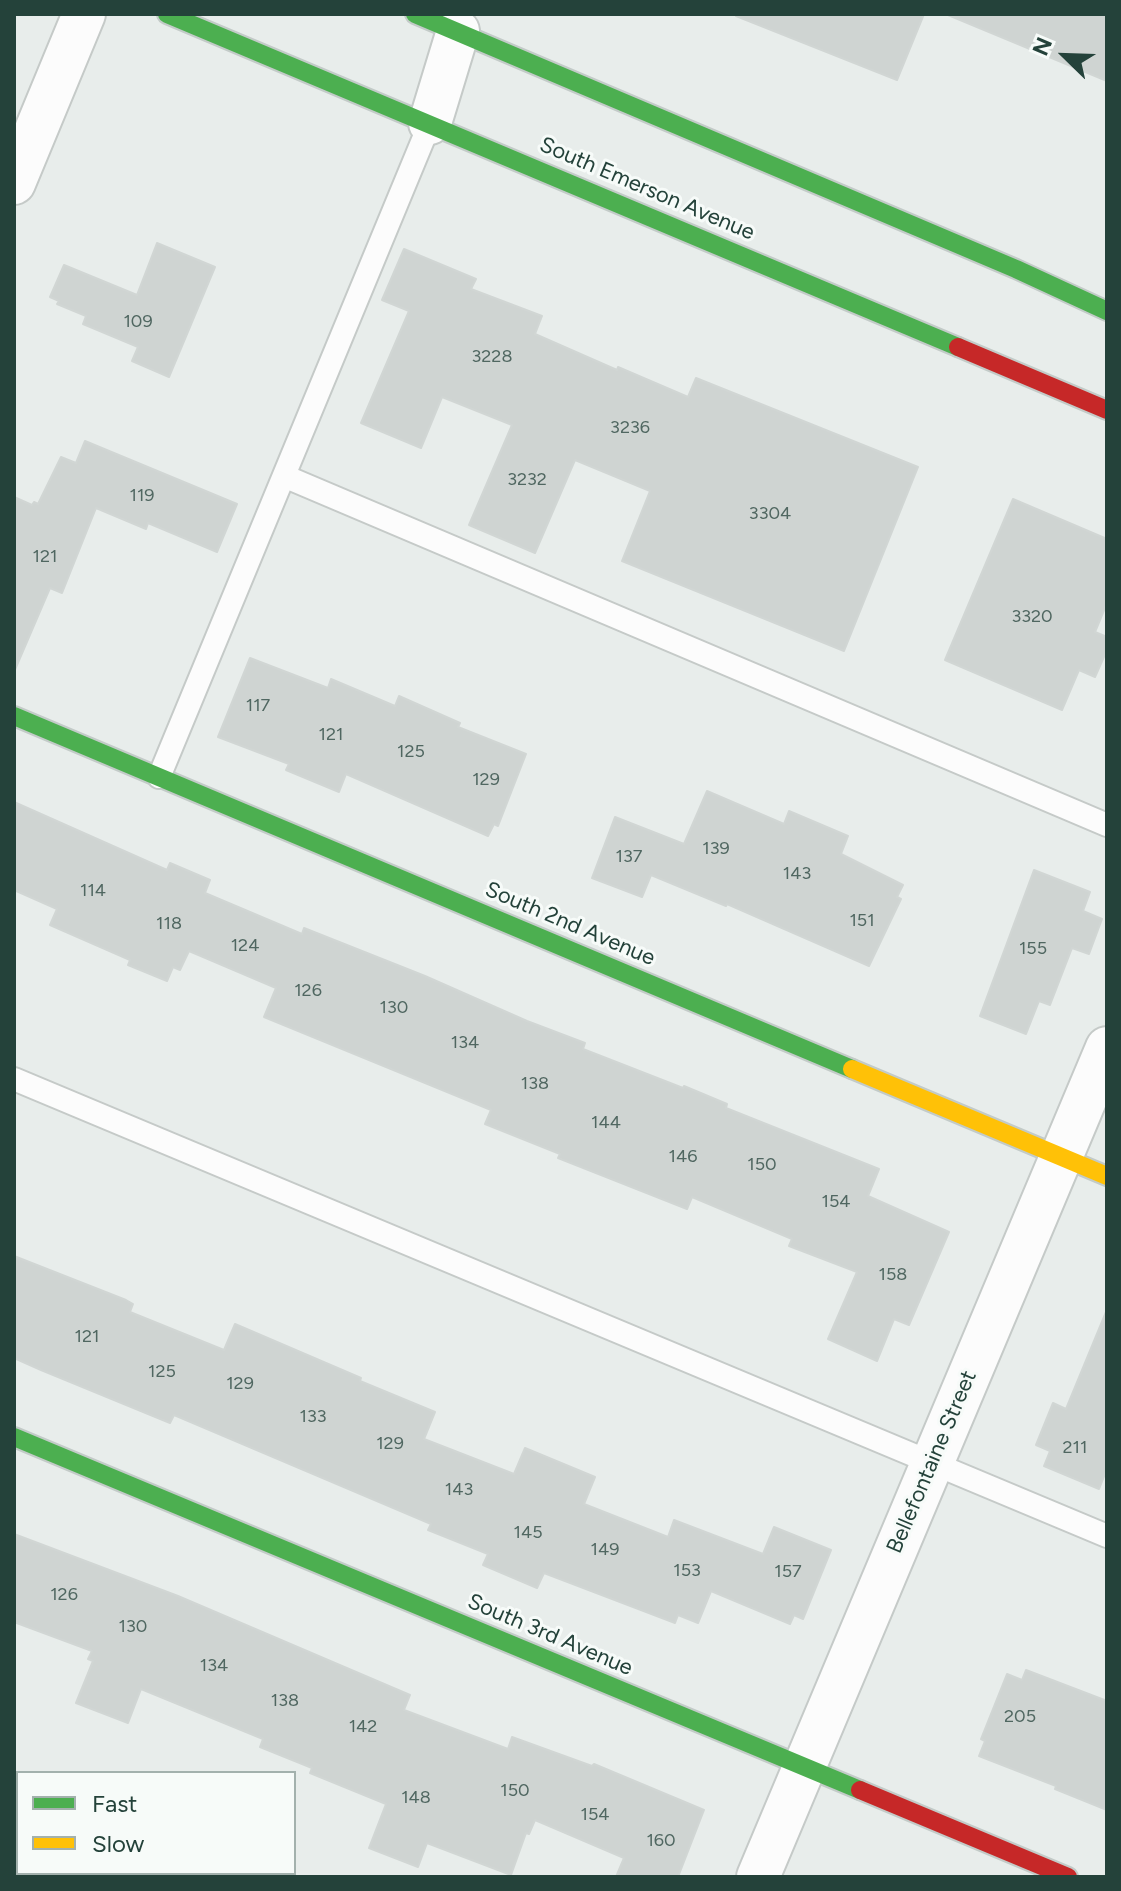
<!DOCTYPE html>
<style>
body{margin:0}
#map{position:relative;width:1121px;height:1891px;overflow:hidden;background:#e8edeb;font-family:Figtree,sans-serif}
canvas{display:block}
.frame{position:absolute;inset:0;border:16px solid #24423a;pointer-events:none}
.legend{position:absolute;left:16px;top:1771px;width:280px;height:104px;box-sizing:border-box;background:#f7fbf9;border:2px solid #a3b1ad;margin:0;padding:10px 14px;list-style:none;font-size:24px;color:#24423a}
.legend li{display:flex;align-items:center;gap:16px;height:40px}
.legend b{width:40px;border:2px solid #a3b1ad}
.north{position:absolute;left:1025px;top:16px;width:80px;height:80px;-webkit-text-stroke:6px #f7fbf9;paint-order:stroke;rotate:293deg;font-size:22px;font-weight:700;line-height:32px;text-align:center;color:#24423a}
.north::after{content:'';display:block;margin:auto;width:28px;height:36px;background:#24423a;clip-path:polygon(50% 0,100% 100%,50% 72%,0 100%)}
</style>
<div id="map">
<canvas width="1121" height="1891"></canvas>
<div class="frame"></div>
<ul class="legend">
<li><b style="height:10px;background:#4caf50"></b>Fast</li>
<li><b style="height:10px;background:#ffc107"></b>Slow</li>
</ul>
<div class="north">N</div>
</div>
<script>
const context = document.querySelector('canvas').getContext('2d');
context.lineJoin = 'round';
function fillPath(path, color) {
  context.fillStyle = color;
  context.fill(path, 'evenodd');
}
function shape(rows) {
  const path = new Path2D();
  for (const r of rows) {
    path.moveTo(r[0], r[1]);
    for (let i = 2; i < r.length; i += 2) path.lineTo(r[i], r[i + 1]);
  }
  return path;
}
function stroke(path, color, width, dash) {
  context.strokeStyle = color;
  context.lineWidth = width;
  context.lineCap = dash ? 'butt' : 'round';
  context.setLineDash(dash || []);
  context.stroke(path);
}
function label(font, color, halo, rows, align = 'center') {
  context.font = font + ' Figtree,sans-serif';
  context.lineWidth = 6;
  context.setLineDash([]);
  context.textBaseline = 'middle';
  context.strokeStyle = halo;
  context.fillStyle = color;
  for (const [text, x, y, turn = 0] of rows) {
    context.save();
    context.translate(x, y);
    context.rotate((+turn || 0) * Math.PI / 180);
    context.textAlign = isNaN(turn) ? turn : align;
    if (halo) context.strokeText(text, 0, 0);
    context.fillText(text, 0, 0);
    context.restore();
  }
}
const building = shape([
 [737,14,924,14,897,80,736,16,737,14],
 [1107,14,1107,81,948,15,948,14,1107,14],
 [157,243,215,267,169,377,132,361,138,347,83,324,86,316,57,304,59,301,50,297,64,265,137,295,157,243],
 [404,249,476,279,471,289,542,316,535,334,617,370,618,367,688,397,696,378,918,467,844,651,622,561,650,491,575,460,535,553,469,525,512,425,442,397,421,448,361,423,409,311,382,300,404,249],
 [85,441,237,504,217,552,148,523,146,529,96,508,62,593,50,588,14,672,14,497,32,505,34,502,38,504,61,457,76,463,85,441],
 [1013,499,1107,539,1107,603,1095,632,1107,637,1107,650,1095,677,1079,670,1062,710,945,660,1013,499],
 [250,658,328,688,331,679,395,706,399,696,460,723,458,727,526,754,498,826,494,824,488,836,346,774,339,792,286,770,289,764,218,737,250,658],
 [707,791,784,824,789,811,848,836,841,854,903,885,897,897,901,899,869,966,727,904,726,906,651,875,642,897,592,878,615,817,684,844,707,791],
 [14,802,167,870,170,863,210,880,205,893,302,934,304,928,425,976,527,1021,585,1043,583,1049,683,1088,684,1086,727,1104,726,1108,879,1169,868,1196,949,1232,909,1325,894,1319,877,1361,828,1339,857,1272,789,1246,792,1239,692,1197,687,1209,558,1158,560,1154,485,1124,491,1110,264,1017,276,988,189,951,180,970,173,967,167,981,128,965,130,960,50,925,57,909,14,890,14,802],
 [1034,870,1090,892,1083,911,1102,919,1089,954,1072,948,1050,1005,1039,1001,1026,1034,980,1016,1034,870],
 [14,1256,126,1300,133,1304,130,1312,224,1350,235,1324,361,1378,360,1381,435,1412,424,1439,514,1474,525,1448,595,1477,584,1504,668,1537,674,1520,763,1554,774,1527,831,1550,803,1619,794,1615,790,1624,711,1591,698,1623,678,1615,675,1623,544,1573,537,1588,483,1565,488,1554,428,1530,431,1524,174,1415,170,1423,41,1370,14,1358,14,1256],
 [1106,1312,1107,1469,1099,1489,1044,1466,1050,1451,1036,1445,1053,1403,1066,1409,1106,1312],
 [14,1534,178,1596,410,1695,404,1710,508,1749,512,1737,592,1766,594,1764,704,1810,678,1877,616,1877,624,1858,535,1820,529,1834,526,1833,511,1875,427,1843,418,1867,369,1848,386,1804,310,1773,312,1768,260,1747,263,1739,141,1689,128,1723,76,1703,93,1661,88,1659,92,1651,14,1622,14,1534],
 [1026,1670,1107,1701,1107,1810,1055,1789,1056,1786,979,1756,985,1741,981,1739,1007,1674,1022,1680,1026,1670]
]);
fillPath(building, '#cfd4d2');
stroke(building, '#d1d6d4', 2);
const lane = shape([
 [284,476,1107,825],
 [159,777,430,123],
 [14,1079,1107,1536],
 [14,1811,18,1812],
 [162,1873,172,1877]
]);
const street = shape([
 [430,123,458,31],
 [14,183,84,14],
 [758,1877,1107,1048]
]);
const fast = shape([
 [167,14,958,347],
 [415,14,1016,269,1107,311],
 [14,716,852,1069],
 [14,1437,860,1790]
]);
const slow = shape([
 [852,1069,1107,1176]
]);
const jam = shape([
 [958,347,1107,410],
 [860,1790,1068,1877]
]);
stroke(lane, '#c5cac8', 26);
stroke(street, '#c5cac8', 46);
stroke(fast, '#c3cbc8', 22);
stroke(slow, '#c3cbc8', 22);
stroke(jam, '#c3cbc8', 22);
stroke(lane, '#fcfcfc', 22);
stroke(street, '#fcfcfc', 42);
stroke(fast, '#4caf50', 18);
stroke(slow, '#ffc107', 18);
stroke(jam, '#c62828', 18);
label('18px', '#506761', null, [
 ["109",138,322],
 ["3228",492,357],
 ["3236",630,428],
 ["3232",527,480],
 ["119",142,496],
 ["3304",770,514],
 ["121",45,557],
 ["3320",1032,617],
 ["117",258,706],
 ["121",331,735],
 ["125",411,752],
 ["129",486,780],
 ["139",716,849],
 ["137",629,857],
 ["143",797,874],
 ["114",93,891],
 ["151",862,921],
 ["118",169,924],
 ["124",245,946],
 ["155",1033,949],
 ["126",308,991],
 ["130",394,1008],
 ["134",465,1043],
 ["138",535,1084],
 ["144",606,1123],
 ["146",683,1157],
 ["150",762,1165],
 ["154",836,1202],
 ["158",893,1275],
 ["121",87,1337],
 ["125",162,1372],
 ["129",240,1384],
 ["133",313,1417],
 ["129",390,1444],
 ["211",1075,1448],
 ["143",459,1490],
 ["145",528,1533],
 ["149",605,1550],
 ["153",687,1571],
 ["157",788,1572],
 ["126",64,1595],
 ["130",133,1627],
 ["134",214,1666],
 ["138",285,1701],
 ["205",1020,1717],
 ["142",363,1727],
 ["150",515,1791],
 ["148",416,1798],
 ["154",595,1815],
 ["160",661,1841]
]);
label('22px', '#24423a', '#f7fbf9', [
 ["South Emerson Avenue",647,189,23],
 ["South 2nd Avenue",570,924,23],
 ["Bellefontaine Street",932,1462,-67],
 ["South 3rd Avenue",550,1635,23]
]);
</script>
